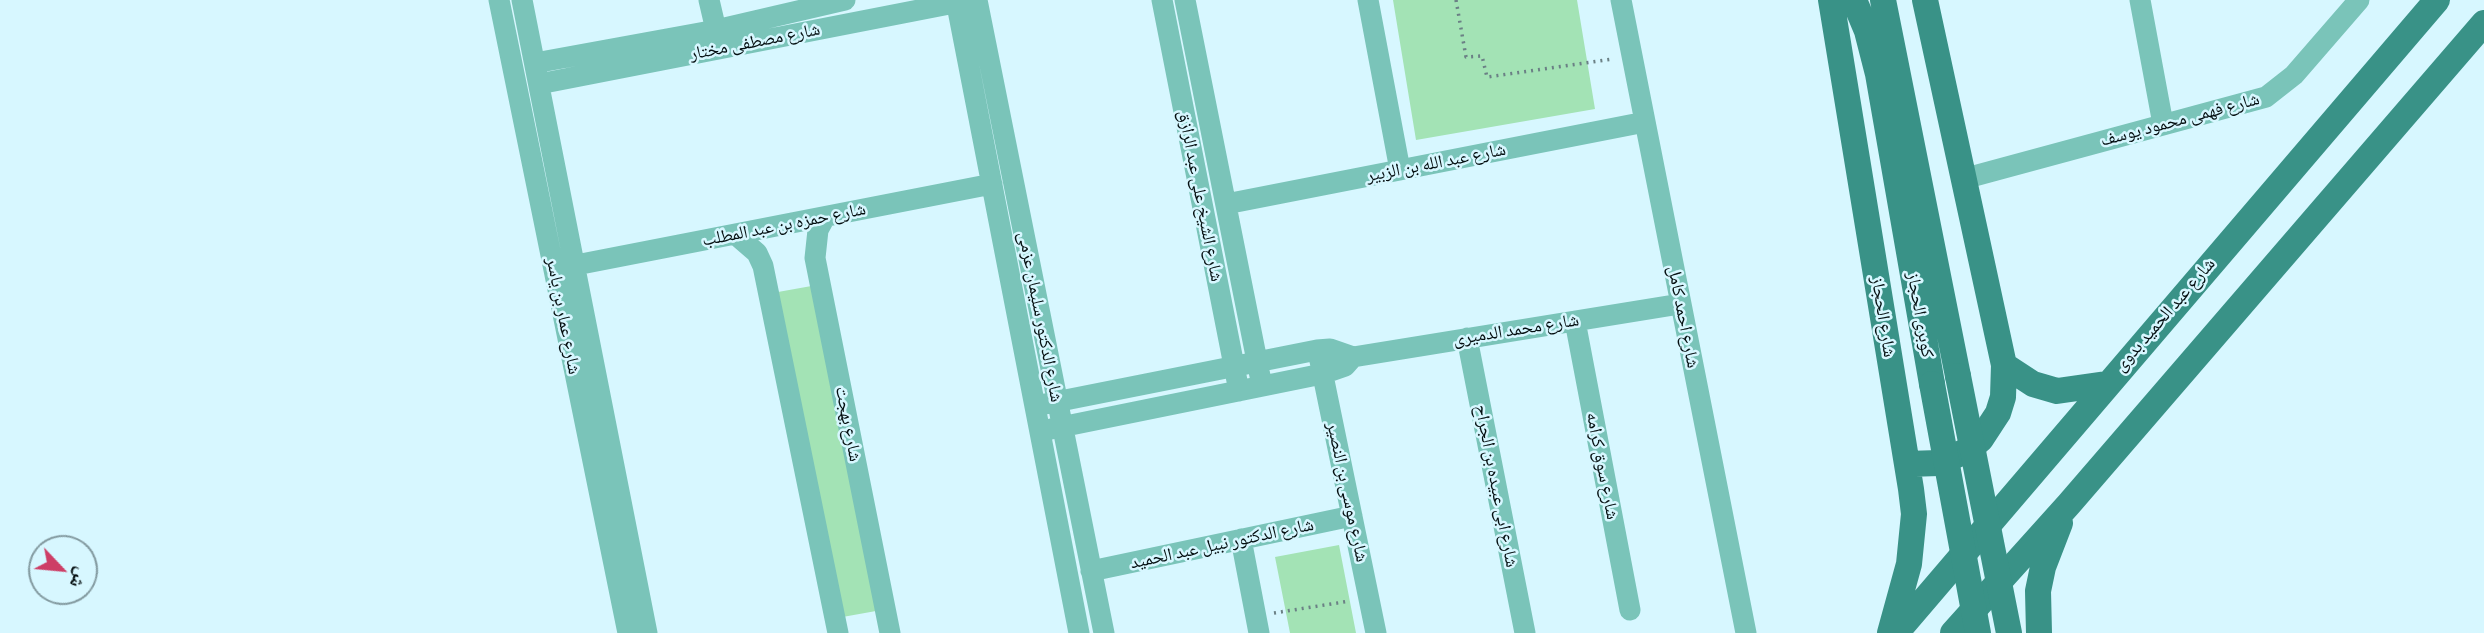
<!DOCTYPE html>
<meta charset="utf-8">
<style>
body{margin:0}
#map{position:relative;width:2484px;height:633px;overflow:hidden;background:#d7f7ff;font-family:Manrope,"Noto Naskh Arabic",sans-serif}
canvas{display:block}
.north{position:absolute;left:28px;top:535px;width:70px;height:70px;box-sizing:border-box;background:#d7f7ff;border:2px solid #839aa0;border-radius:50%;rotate:116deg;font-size:19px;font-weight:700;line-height:28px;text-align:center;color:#050f11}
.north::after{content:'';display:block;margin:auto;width:24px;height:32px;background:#cd3e66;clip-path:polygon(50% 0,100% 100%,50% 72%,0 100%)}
</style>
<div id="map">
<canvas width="2484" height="633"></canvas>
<div class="north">ش</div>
</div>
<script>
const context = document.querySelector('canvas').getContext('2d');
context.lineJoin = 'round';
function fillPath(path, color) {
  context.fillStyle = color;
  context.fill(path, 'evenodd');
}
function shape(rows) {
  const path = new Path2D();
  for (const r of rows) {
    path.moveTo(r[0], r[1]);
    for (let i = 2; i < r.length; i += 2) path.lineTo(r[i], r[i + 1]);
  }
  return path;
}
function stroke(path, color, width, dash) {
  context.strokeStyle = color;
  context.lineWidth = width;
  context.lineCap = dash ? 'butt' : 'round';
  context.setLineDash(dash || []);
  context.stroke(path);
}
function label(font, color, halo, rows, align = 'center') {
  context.font = font + ' Manrope,"Noto Naskh Arabic",sans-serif';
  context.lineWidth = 5;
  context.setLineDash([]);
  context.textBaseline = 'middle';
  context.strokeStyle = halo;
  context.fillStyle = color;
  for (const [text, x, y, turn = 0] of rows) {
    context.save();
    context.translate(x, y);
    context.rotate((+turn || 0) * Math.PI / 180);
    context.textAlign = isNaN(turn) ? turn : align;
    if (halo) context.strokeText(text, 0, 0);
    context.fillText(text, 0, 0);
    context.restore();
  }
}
fillPath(shape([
 [1393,0,1577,0,1595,109,1416,140],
 [817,285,876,611,837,618,778,292],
 [1339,545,1356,633,1290,633,1275,557]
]), '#a3e3b5');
stroke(shape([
 [1456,0,1466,57,1482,56,1487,77,1613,59],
 [1274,613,1350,601]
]), '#6b8085', 3.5, [2, 5]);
stroke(shape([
 [499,0,628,633],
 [522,0,647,633],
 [709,0,716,30],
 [956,0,1079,633],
 [977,0,1104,633],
 [1162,0,1239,391],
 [1185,0,1262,386],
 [1368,0,1400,170],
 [1621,0,1746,633],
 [2140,0,2163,124],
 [535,63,716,30,845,0],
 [539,84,970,0],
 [1963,179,2266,97,2294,75,2359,0],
 [1226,204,1645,122],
 [825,217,818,230,815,258,890,633],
 [735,234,757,253,763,266,838,633],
 [576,265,992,184],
 [1575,321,1630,610],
 [1467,338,1525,633],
 [1320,361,1376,633],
 [1035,406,1317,350,1330,349,1353,357,1680,304],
 [1051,429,1322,374,1345,366,1353,357],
 [1241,539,1259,633],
 [1091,571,1352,516]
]), '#7ac4b9', 21);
stroke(shape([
 [1831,0,1911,489,1914,514,1909,564,1890,633],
 [1854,0,1867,31,1878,74,1932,384],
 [1883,0,1958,376],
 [1925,0,2004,365,2033,384,2057,391,2106,384],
 [1907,464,1939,463,1968,450,1981,439,1998,413,2003,397,2004,365],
 [1896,633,2437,0],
 [1953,633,2069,504,2484,23],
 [2039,633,2038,591,2043,567,2060,523]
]), '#399287', 26);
stroke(shape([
 [1958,376,2009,633],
 [1932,384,1978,633]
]), '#399287', 26);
label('18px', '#050f11', '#d7f7ff', [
 ["شارع مصطفى مختار",755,42,-11],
 ["شارع فهمى محمود يوسف",2180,120,-15],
 ["شارع عبد الله بن الزبير",1436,163,-11],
 ["شارع الشيخ على عبد الرازق",1200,196,79],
 ["شارع حمزه بن عبد المطلب",784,225,-11],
 ["كوبرى الحجاز",1920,315,80],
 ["شارع عبد الحميد بدوى",2165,315,-49],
 ["شارع عمار بن ياسر",563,316,79],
 ["شارع الدكتور سليمان عزمى",1040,317,79],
 ["شارع احمد كامل",1683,317,79],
 ["شارع الحجاز",1883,317,81],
 ["شارع محمد الدميرى",1516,330,-9],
 ["شارع بهجت",848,424,79],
 ["شارع سوق كرامه",1602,466,79],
 ["شارع ابى عبيده بن الجراح",1496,486,79],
 ["شارع موسى بن النصير",1347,492,78],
 ["شارع الدكتور نبيل عبد الحميد",1222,544,-12]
]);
</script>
